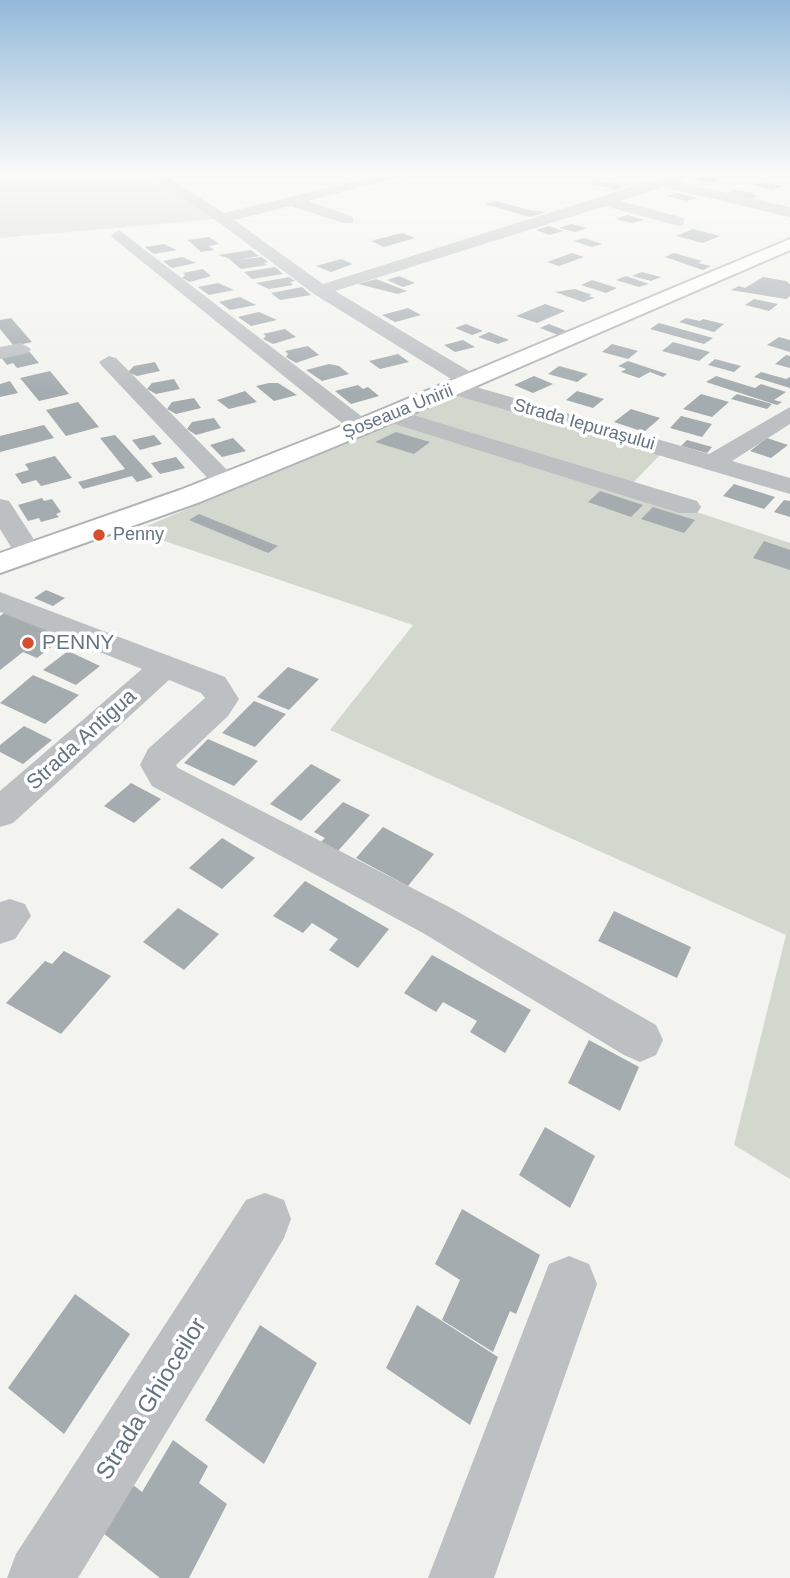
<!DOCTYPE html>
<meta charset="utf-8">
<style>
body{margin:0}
canvas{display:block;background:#f3f3ef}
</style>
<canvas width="790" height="1578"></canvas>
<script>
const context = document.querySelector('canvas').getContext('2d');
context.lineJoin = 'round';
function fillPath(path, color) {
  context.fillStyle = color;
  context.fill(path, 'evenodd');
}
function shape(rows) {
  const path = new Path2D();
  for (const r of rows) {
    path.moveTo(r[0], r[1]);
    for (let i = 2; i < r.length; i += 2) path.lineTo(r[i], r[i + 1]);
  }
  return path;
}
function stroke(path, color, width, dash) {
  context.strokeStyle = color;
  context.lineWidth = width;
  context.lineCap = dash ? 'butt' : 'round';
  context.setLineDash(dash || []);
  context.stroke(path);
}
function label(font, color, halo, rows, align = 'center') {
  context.font = font + ' Arial,sans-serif';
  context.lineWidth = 7;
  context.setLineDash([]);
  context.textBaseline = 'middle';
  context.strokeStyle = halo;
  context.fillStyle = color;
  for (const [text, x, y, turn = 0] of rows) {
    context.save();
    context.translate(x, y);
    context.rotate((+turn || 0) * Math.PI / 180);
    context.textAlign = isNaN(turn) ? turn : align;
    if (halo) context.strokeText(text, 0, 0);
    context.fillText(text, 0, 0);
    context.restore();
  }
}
fillPath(shape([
 [0,172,145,172,216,219,0,238],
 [460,394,662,453,627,489,790,543,790,1179,734,1145,786,935,330,730,413,625,135,531]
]), '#d3d8cf');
fillPath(shape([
 [706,175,720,180,709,183,692,179],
 [597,181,611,183,626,186,616,190,590,183],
 [763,182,783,186,773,190,753,185],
 [735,190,755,193,752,194,758,196,750,199,727,193],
 [677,193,697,198,687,201,667,196],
 [496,201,529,210,546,212,530,217,485,204],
 [627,215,644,220,632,223,616,219],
 [571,224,587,228,575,232,559,228],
 [549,226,563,231,550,235,536,230],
 [693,229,720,236,703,243,676,236],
 [402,233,415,238,384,247,371,241],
 [209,237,219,244,209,246,214,250,201,252,188,240],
 [584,238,602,244,592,247,574,241],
 [164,244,177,250,154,254,145,247],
 [251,250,259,256,237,260,262,257,268,262,264,263,267,265,241,269,228,258,218,255],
 [572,253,584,257,559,266,547,262],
 [674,253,702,261,698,263,711,266,703,270,665,257],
 [182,257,196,263,172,268,163,261],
 [341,259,353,264,331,272,316,266],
 [275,267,283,274,252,279,244,272],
 [203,269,211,276,190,282,182,278,185,275,183,273],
 [642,272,661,277,651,281,632,276],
 [399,276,415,283,403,287,387,280],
 [626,276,649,284,639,287,616,280],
 [289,277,295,281,290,282,293,285,269,289,256,283],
 [763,277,786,281,790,284,790,296,786,299,731,290,739,286,745,288],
 [376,279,407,291,398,294,358,284],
 [592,280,617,288,606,293,581,285],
 [218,283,234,290,209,295,198,287],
 [302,287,311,295,280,300,271,293],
 [575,289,592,295,588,296,595,298,583,302,555,292],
 [240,297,256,305,230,310,219,302],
 [754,299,778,304,769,311,745,305],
 [545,304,565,311,537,323,516,316],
 [408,308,421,315,395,322,382,315],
 [259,312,277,320,251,326,238,317],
 [11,318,32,342,14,346,0,329,0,320],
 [686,318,700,321,703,319,724,324,714,332,679,322],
 [659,323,713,338,704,344,650,329],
 [466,324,483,331,472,335,455,328],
 [549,324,567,331,558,335,540,328],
 [285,329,296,337,273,344,263,339,266,336,263,334],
 [489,332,509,340,498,344,478,337],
 [779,337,790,340,790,352,767,345],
 [463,340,475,347,455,352,444,345],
 [673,342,710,352,699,361,662,351],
 [612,344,638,351,628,359,602,352],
 [308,346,319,355,296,363,286,357,288,354,285,351],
 [28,350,39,363,17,368,13,363,7,365,0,356],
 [398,354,409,362,380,369,369,361],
 [786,355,790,356,790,368,775,364],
 [715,359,741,366,734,372,708,365],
 [628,361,667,374,663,377,650,372,639,378,621,372,626,369,618,366],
 [155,362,160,371,137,376,128,372,134,366],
 [329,364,339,366,349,374,322,381,306,370],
 [559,366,588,374,577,382,548,374],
 [50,371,69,394,39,401,20,378],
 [761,372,786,379,790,377,790,388,754,377],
 [534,376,553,384,533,393,514,385],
 [716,376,755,388,761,384,786,392,774,400,782,402,777,405,706,382],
 [174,379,180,389,156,394,147,389,152,383],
 [10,381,18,393,0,397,0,384],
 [269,383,278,383,297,395,274,401,256,386],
 [358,385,363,389,368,387,379,396,351,404,335,391],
 [245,391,257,402,229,409,217,400],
 [577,391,604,399,593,408,566,400],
 [701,394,729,402,712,417,683,409],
 [737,394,772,404,767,409,731,399],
 [194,398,201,408,176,414,167,409,172,402],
 [78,402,99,427,66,436,46,410],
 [631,409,660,418,644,432,614,422],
 [681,416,712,424,702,437,670,428],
 [214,418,221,428,196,435,187,429,192,422],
 [44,425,54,438,0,452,0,436],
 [396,432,430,442,414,454,375,442],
 [115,435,153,477,137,482,132,476,83,489,78,482,125,469,100,438],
 [154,435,162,444,140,450,132,440],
 [233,438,246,451,222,457,210,445],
 [767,438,788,445,771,458,750,451],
 [687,440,712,447,707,453,681,446],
 [55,456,72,478,41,486,36,480,22,484,15,474,29,470,25,464],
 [176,457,185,468,160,474,151,463],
 [734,484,775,497,764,509,723,496],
 [600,491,643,505,631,517,588,502],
 [42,498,44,501,52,499,61,512,56,514,59,517,41,522,39,518,28,521,18,505],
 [784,500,790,501,790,517,774,512],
 [653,507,695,520,684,533,641,519],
 [199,514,278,546,268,553,189,520],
 [764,541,790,550,790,570,753,558],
 [46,590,65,598,53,606,34,598],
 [7,611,67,635,37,658,23,652,0,670,0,616],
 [68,651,100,666,76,685,43,670],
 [288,667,319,679,289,710,257,697],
 [33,675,79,695,45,724,0,703],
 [254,701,286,714,255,747,222,733],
 [24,726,52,740,23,764,0,752,0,745],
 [208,739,258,761,234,786,184,763],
 [311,764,341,780,301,821,270,804],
 [131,783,161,799,134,823,104,806],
 [343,802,370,815,338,851,321,842,325,838,314,832],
 [383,827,434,854,408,886,356,858],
 [222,838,255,858,222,889,189,868],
 [305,881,389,929,358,968,329,950,338,939,312,923,303,933,273,916],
 [178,908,219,934,184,970,143,942],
 [614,911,691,947,677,978,598,941],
 [64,951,111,976,61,1034,6,1003,45,961,52,964],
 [432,955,531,1010,505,1053,470,1032,477,1021,443,1002,436,1012,404,993],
 [589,1040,639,1067,620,1111,568,1083],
 [545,1127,595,1156,570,1208,519,1175],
 [462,1209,540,1255,516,1314,510,1311,493,1352,442,1320,460,1280,435,1264],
 [75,1294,130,1334,64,1434,8,1388],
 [417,1305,498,1357,470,1425,386,1368],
 [260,1325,317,1363,264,1464,205,1420],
 [173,1440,208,1466,199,1483,227,1504,189,1578,160,1578,98,1529,127,1480,142,1492]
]), '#a4acb0');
const major = shape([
 [790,239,790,250,370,432,200,502,0,573,0,553,180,490,352,422,790,239]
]);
stroke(major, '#b0b4b7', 4);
fillPath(shape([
 [143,172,159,172,224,213,393,172,417,172,308,201,353,217,353,223,343,223,291,206,234,220,323,284,679,172,700,172,677,182,790,207,790,217,663,187,620,201,684,218,684,224,679,226,605,206,335,291,479,377,482,382,476,387,709,454,790,407,790,424,732,461,790,478,790,494,448,393,445,388,456,382,314,294,217,221,143,172],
 [119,230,369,422,373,427,369,432,353,432,113,238,111,235,119,230],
 [21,343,31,349,28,353,0,359,0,347,21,343],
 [109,356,116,358,234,477,238,482,234,487,216,487,102,366,99,362,109,356],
 [390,408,697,501,701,507,697,513,679,513,382,420,379,415,382,410,390,408],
 [0,499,9,501,13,507,42,552,38,558,28,560,18,558,14,552,0,529,0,499],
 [0,592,225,677,239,699,228,716,176,765,178,768,453,909,656,1025,663,1040,656,1055,640,1062,624,1055,423,933,152,786,140,765,148,749,205,698,201,693,169,680,13,823,0,827,0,791,142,669,0,612,0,592],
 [10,899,25,904,31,916,15,939,0,944,0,902,10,899],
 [265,1193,284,1200,291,1219,284,1238,78,1578,7,1578,16,1554,246,1200,265,1193],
 [569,1256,589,1264,597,1284,494,1578,428,1578,549,1264,569,1256]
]), '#bcc0c3');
fillPath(major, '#fff');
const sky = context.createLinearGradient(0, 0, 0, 393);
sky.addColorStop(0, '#93b9da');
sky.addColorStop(0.44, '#fafaf8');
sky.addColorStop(1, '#fafaf800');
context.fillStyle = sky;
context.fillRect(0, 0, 790, 393);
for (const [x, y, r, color] of [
 [99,535,7,"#d84d2b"],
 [28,643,7,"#d84d2b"]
]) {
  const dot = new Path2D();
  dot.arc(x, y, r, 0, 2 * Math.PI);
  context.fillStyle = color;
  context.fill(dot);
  stroke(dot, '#fff', 2.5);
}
label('18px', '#64747f', '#fff', [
 ["Șoseaua Unirii",398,412,-22],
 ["Strada Iepurașului",584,425,16]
]);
label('18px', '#64747f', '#fff', [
 ["Penny",113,535]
], 'left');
label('21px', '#64747f', '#fff', [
 ["PENNY",42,643]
], 'left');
label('21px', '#64747f', '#fff', [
 ["Strada Antigua",82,740,-42]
]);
label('24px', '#64747f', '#fff', [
 ["Strada Ghioceilor",152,1399,-58]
]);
</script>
